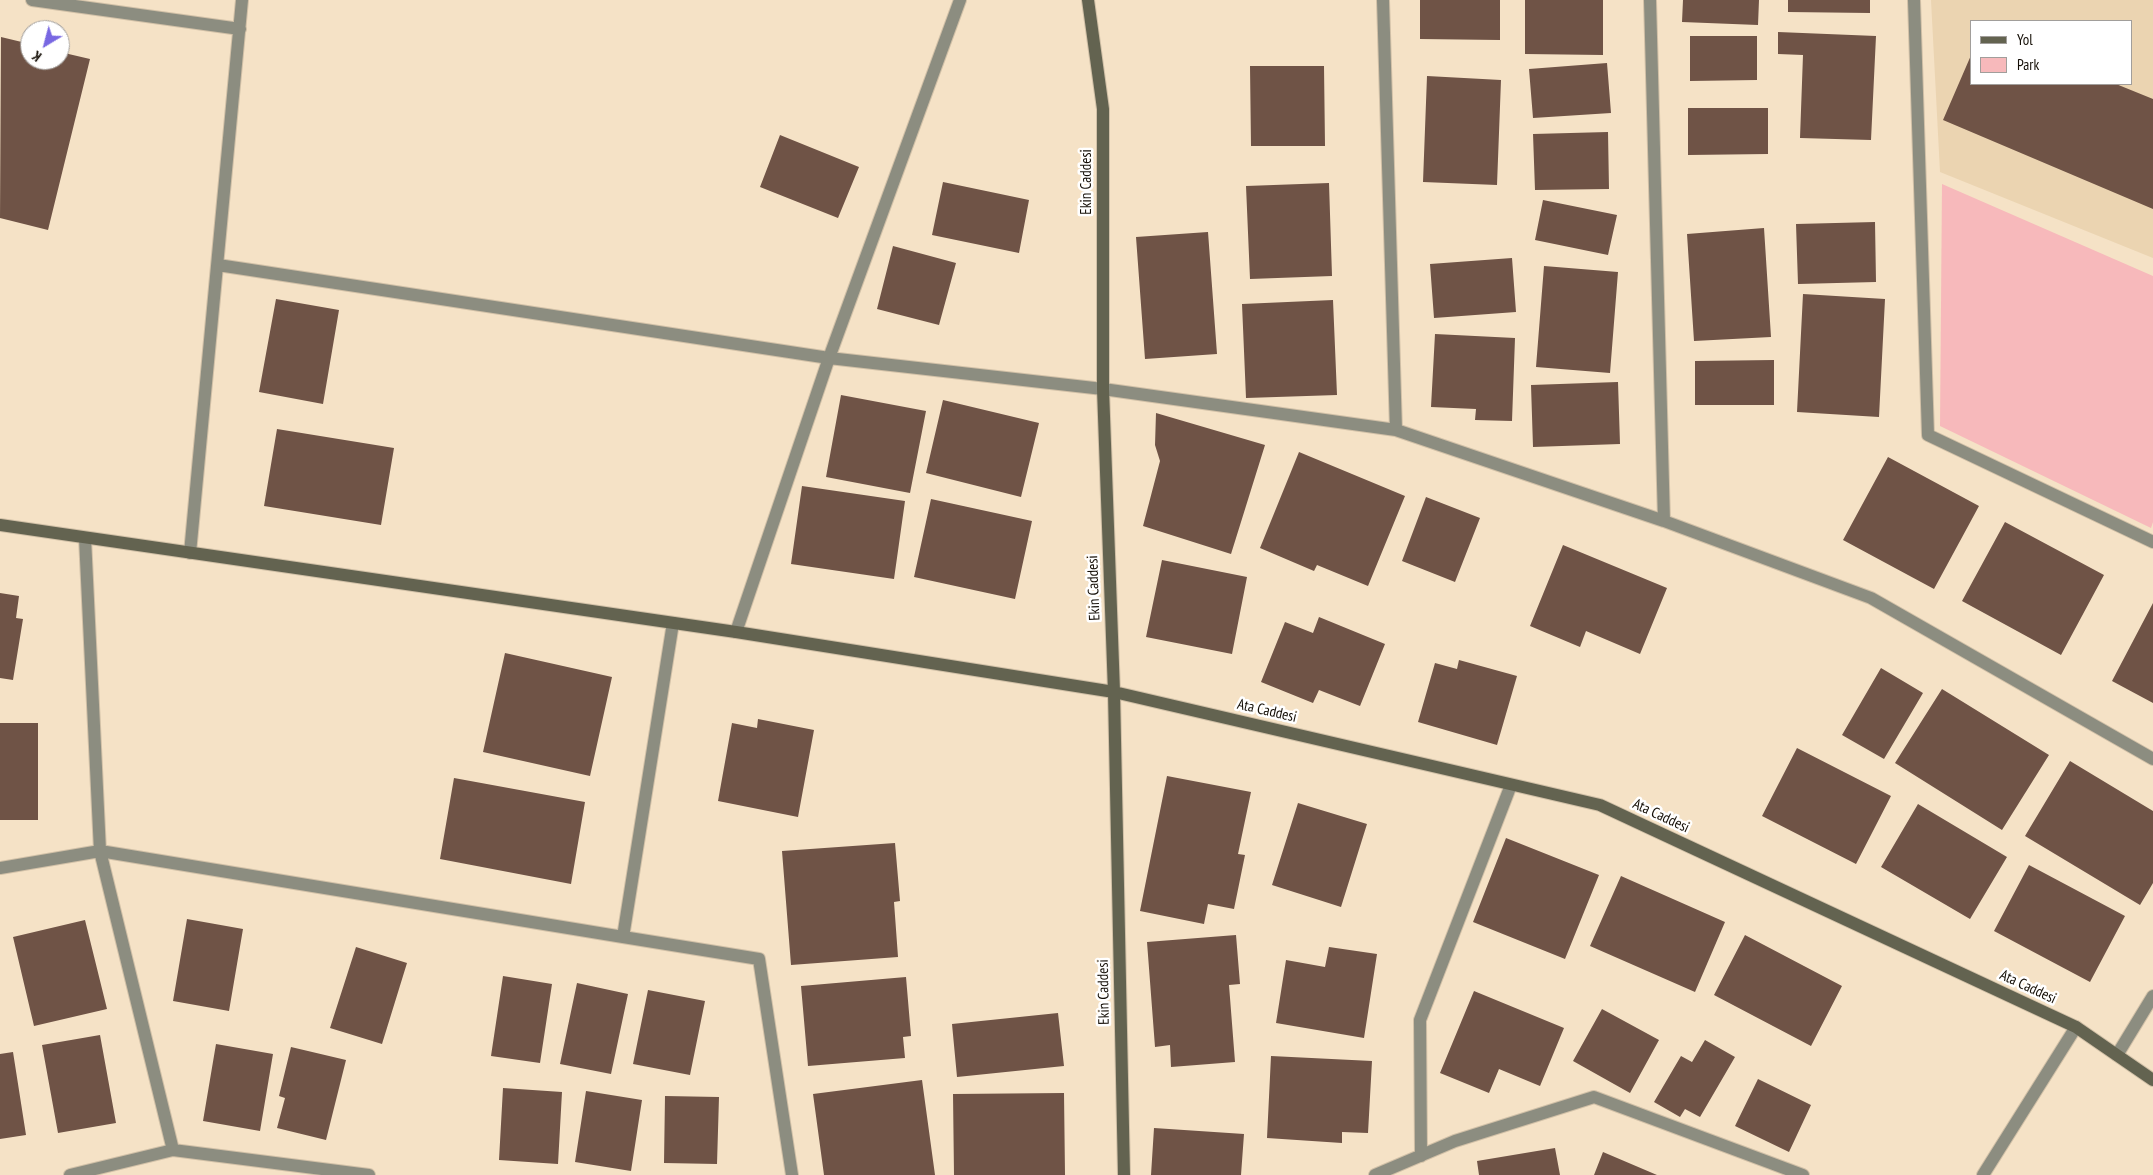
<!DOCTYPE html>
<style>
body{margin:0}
#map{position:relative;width:2153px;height:1175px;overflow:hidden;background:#f5e2c6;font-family:"PT Sans Narrow",sans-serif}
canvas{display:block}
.legend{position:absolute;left:1970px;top:20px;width:162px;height:65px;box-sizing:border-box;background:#fff;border:1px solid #a19e9b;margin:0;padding:6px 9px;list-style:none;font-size:15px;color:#130d05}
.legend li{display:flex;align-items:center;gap:10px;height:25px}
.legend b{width:25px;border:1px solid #a19e9b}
.north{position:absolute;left:20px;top:20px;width:50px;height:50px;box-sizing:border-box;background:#fff;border:1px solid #a19e9b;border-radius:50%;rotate:217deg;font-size:14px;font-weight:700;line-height:20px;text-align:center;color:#130d05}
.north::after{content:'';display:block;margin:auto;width:18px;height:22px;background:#7867e2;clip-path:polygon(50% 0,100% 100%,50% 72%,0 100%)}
</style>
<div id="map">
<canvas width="2153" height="1175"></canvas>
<ul class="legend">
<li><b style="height:6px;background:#636350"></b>Yol</li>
<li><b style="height:14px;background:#f7b9bb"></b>Park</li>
</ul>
<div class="north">K</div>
</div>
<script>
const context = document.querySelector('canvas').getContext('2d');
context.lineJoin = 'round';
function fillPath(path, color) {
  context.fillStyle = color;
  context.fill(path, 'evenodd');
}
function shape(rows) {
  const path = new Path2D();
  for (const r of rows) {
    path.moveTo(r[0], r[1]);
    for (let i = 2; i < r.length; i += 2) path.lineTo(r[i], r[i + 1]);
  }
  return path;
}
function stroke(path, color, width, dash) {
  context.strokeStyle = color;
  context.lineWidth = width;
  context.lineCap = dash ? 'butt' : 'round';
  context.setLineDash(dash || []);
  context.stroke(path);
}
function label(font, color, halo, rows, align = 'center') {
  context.font = font + ' "PT Sans Narrow",sans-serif';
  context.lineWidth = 5;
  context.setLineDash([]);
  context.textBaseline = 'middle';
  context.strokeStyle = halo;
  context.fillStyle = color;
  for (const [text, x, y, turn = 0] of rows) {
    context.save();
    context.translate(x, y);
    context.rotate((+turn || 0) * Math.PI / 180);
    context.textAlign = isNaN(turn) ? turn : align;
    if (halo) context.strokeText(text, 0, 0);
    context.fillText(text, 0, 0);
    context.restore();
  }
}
fillPath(shape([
 [1931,0,2153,0,2153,258,1940,172],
 [1972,21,2132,21,2132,84,1972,84]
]), '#ebd4b1');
fillPath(shape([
 [1942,184,2153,276,2153,522,2151,528,1940,426]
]), '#f7b9bb');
fillPath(shape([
 [1420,0,1500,0,1500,40,1420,39],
 [1525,0,1603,0,1603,55,1525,54],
 [1683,0,1759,0,1758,25,1682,22],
 [1788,0,1870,0,1870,13,1788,12],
 [1778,32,1876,36,1871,140,1800,138,1803,55,1778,54],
 [1690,36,1757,36,1757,80,1690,81],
 [1,37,30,44,30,60,60,60,60,52,90,59,48,230,0,218],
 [1972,53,1972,84,2116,84,2153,99,2153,209,1943,120],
 [1607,63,1611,113,1533,118,1529,69],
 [1250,66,1324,66,1325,146,1251,146],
 [1427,76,1501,80,1497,185,1423,182],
 [1688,108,1768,108,1768,154,1688,155],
 [1608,132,1609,189,1535,190,1533,134],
 [780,135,859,167,838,218,760,187],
 [943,182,1029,200,1019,253,932,235],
 [1329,183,1332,276,1250,279,1246,186],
 [1543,200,1617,215,1608,255,1535,240],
 [1875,222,1876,282,1798,284,1796,224],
 [1764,228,1771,337,1694,341,1687,234],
 [1208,232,1217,354,1145,359,1136,237],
 [893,246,956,263,939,325,877,309],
 [1512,258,1516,312,1434,318,1430,264],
 [1544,266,1618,272,1610,373,1536,367],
 [1803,294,1885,299,1879,417,1797,412],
 [276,299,339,310,323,404,259,392],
 [1333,300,1337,395,1246,398,1242,304],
 [1435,334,1515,338,1512,421,1475,420,1476,409,1431,407],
 [1774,360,1774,405,1695,405,1695,361],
 [1618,382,1620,444,1533,447,1531,385],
 [841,395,926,411,910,493,826,477],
 [943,400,1039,423,1021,497,926,473],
 [1156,413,1265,445,1231,554,1143,526,1160,461,1155,445],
 [277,429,394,448,381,525,264,506],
 [1299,452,1405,496,1368,586,1317,565,1314,571,1260,548],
 [1888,457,1979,506,1934,589,1843,540],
 [802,486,905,501,894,579,791,564],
 [1426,497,1480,518,1455,582,1402,561],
 [931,499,1032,521,1015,599,914,577],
 [2005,522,2104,575,2061,655,1962,601],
 [1563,545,1667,588,1640,654,1586,631,1580,647,1530,626],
 [1162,560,1247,577,1232,654,1146,637],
 [0,593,19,596,16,618,23,619,13,680,0,678],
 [2153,603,2153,703,2112,681],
 [1319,617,1385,644,1360,706,1319,690,1313,703,1261,682,1285,622,1313,633],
 [505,653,612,677,590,776,483,752],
 [1459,660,1517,676,1497,745,1418,722,1435,663,1457,669],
 [1881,668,1923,693,1884,759,1842,735],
 [1942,689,2049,755,2002,830,1895,763],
 [758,719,814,730,798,817,718,801,732,723,757,728],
 [0,723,38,723,38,820,0,820],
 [1797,748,1891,796,1856,864,1762,816],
 [2070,761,2153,811,2153,883,2140,905,2025,836],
 [1167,776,1251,792,1238,854,1245,855,1234,909,1208,904,1204,924,1140,911],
 [454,778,585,802,571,884,440,859],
 [1298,803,1367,824,1341,907,1272,885],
 [1918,804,2007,857,1970,919,1881,867],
 [1506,838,1599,875,1565,959,1473,922],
 [895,843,900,901,894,902,898,957,791,965,782,851],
 [2029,865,2125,916,2090,982,1994,931],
 [1621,876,1725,922,1695,992,1590,946],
 [187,919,243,929,229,1011,173,1001],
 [85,920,107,1009,34,1026,13,937],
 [1236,935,1240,984,1229,985,1235,1062,1171,1067,1170,1045,1155,1047,1147,942],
 [1745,935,1842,986,1811,1046,1714,995],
 [356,947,407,963,382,1044,330,1028],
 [1329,947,1377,954,1364,1038,1276,1023,1286,960,1325,967],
 [503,976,552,984,540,1063,491,1056],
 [906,977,911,1036,903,1037,905,1058,808,1066,801,986],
 [577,983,628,994,611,1074,560,1064],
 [648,990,705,1001,690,1075,633,1064],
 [1474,991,1564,1028,1540,1086,1499,1069,1489,1093,1440,1073],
 [1602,1009,1659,1040,1630,1093,1573,1061],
 [1058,1013,1064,1066,957,1077,952,1024],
 [100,1035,116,1123,58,1133,42,1045],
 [1705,1040,1735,1057,1700,1117,1685,1109,1680,1117,1654,1102,1681,1056,1692,1062],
 [216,1044,273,1054,260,1131,203,1121],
 [291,1047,346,1060,326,1140,277,1128,285,1098,279,1096],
 [13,1052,26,1135,0,1139,0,1054],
 [1271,1056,1372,1061,1368,1133,1342,1132,1342,1143,1267,1138],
 [1758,1079,1811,1105,1789,1152,1735,1126],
 [922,1080,935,1175,824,1175,813,1094],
 [503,1088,562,1092,558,1164,499,1160],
 [586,1091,642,1100,631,1171,575,1162],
 [1064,1093,1065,1175,954,1175,953,1094],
 [665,1096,719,1097,717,1164,664,1163],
 [1154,1128,1244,1134,1241,1175,1151,1175],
 [1555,1148,1560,1175,1479,1175,1477,1161],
 [1603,1152,1657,1175,1594,1175]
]), '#6f5346');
const street = shape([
 [32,0,240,29],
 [1383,0,1396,430],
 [1650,0,1664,521],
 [1914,0,1928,435,2153,542],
 [218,265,829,358,1103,389,1396,430,1664,521,1871,598,2153,759],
 [85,538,100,851,173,1150],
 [190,553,242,0],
 [673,623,623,937,759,959,792,1175],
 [736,632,829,358,960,0],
 [0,868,100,851,623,937],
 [2117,1055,2153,996],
 [1421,1156,1420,1020,1511,785],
 [70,1175,173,1150,369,1175],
 [1375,1175,1455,1141,1594,1097,1803,1175],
 [1983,1175,2076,1027]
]);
const secondary = shape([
 [1088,0,1103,109,1103,389,1114,692,1124,1175],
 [0,525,736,632,1114,692,1600,805,2076,1027,2153,1080]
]);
stroke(street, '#d1c0a7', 14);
stroke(secondary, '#d1c0a7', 14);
stroke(street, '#8c8d80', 12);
stroke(secondary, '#636350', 12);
label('15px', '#130d05', '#fff', [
 ["Ekin Caddesi",1087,182,-90],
 ["Ekin Caddesi",1094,588,-92],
 ["Ata Caddesi",1267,711,13],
 ["Ata Caddesi",1661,816,25],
 ["Ata Caddesi",2028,987,25],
 ["Ekin Caddesi",1104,992,-91]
]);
</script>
